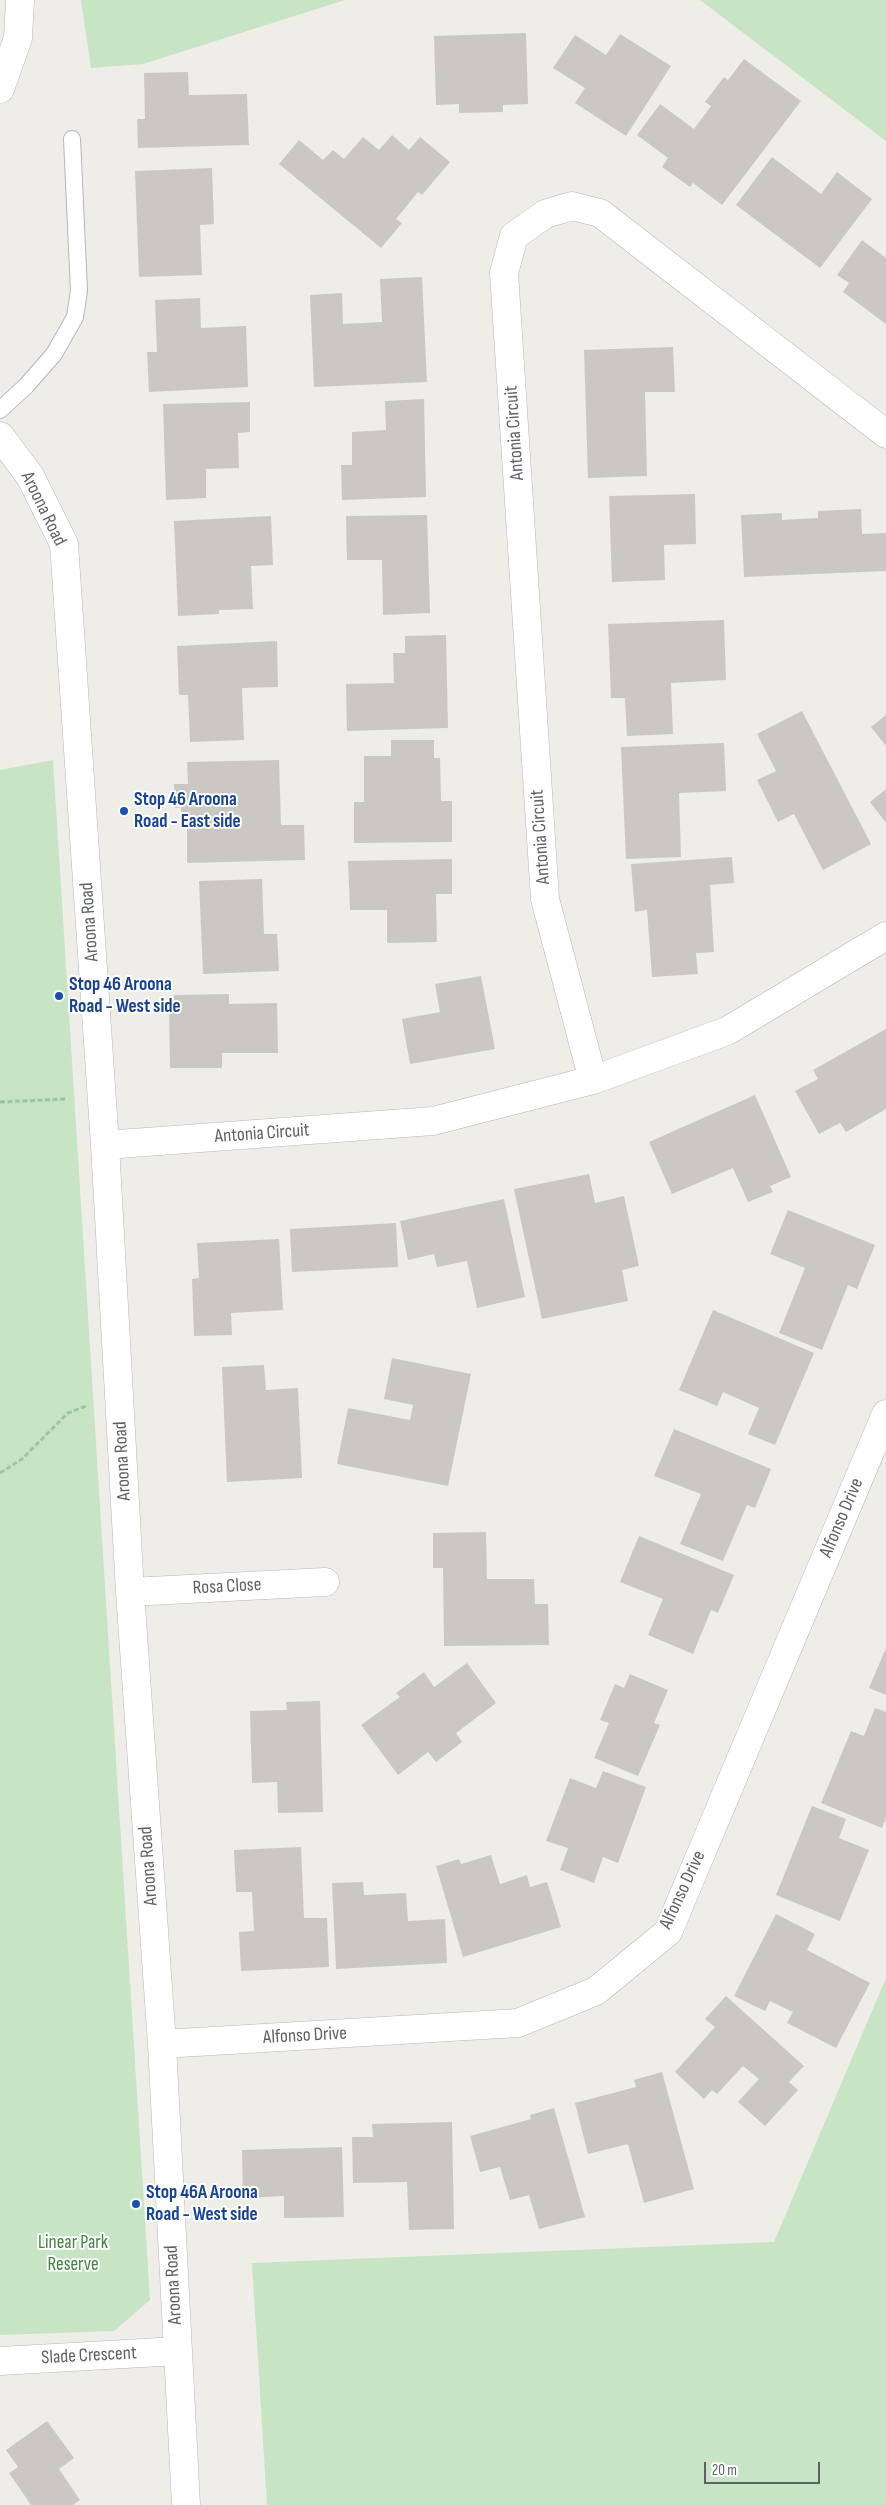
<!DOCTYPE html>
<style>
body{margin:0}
#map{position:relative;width:886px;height:2505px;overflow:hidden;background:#efede7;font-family:"Sofia Sans Condensed",sans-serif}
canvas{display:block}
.scale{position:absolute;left:704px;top:2462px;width:116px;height:22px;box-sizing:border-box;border:2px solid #5e6266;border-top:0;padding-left:6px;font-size:15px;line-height:18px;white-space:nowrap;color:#5e6266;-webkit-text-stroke:4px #fff;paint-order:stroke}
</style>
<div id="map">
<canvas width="886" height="2505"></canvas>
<div class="scale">20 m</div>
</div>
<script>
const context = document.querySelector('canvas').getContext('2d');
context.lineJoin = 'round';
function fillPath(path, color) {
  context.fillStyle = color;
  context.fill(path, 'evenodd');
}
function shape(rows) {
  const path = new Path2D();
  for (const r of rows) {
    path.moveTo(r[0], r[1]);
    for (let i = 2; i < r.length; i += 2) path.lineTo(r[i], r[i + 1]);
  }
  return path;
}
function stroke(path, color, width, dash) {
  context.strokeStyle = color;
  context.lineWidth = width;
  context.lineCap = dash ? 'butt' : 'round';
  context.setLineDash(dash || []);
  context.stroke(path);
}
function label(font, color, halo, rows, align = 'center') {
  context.font = font + ' "Sofia Sans Condensed",sans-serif';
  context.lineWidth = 4;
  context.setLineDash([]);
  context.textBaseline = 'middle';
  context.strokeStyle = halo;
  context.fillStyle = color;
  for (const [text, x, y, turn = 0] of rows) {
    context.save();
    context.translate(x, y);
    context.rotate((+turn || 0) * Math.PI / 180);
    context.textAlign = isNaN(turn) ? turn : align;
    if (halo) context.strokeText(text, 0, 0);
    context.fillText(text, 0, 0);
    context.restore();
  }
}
fillPath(shape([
 [81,0,345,0,143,64,91,68],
 [700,0,886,0,886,141],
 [53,760,150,2300,114,2331,0,2335,0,770],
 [886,1978,886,2505,267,2505,252,2263,774,2242]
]), '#c7e4c5');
fillPath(shape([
 [526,33,528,104,503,105,503,112,459,113,459,104,436,105,434,36],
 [620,34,671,66,626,136,575,103,585,88,553,68,575,35,606,55],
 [744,59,801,101,722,205,693,183,690,187,662,167,668,158,637,135,660,104,694,129,711,106,705,102,724,77,728,80],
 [188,72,189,95,247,94,249,145,138,148,137,119,145,119,144,73],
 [392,135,409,150,420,137,450,162,422,195,418,192,396,219,402,223,381,248,279,164,299,140,323,160,333,150,344,159,363,137,379,150],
 [772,157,821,194,837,172,872,199,820,268,736,205],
 [212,168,214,224,200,225,202,275,139,277,135,171],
 [862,240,886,258,886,324,843,292,849,283,837,275],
 [422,277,427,382,314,387,310,295,342,293,343,324,382,322,380,279],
 [200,298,201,328,246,326,248,387,149,392,147,352,157,352,155,300],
 [673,347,675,392,645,392,647,476,588,478,584,350],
 [424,399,426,497,342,500,341,465,352,465,352,432,386,430,385,401],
 [250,402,250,432,238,433,239,468,206,469,206,498,166,500,163,404],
 [695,494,696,544,664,545,665,580,612,582,609,496],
 [861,509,862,534,886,533,886,571,744,577,741,515,782,513,782,520,818,518,818,511],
 [427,515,430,613,383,615,382,560,347,560,346,516],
 [271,516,273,565,251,566,253,609,219,610,219,614,178,616,174,521],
 [724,620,726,680,671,683,673,734,627,736,625,698,611,698,608,624],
 [446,635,448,728,347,731,346,684,394,683,393,653,405,653,405,636],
 [277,641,278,687,242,688,244,740,190,742,188,695,179,695,177,646],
 [802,711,871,844,823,870,794,814,778,822,757,780,776,771,757,734],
 [886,715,886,746,871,727],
 [391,740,434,740,434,758,440,758,441,801,452,801,452,842,354,843,354,802,364,802,364,756,391,756],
 [724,743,726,791,679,793,681,857,626,859,621,747],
 [279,760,281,825,304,825,305,860,187,863,187,823,181,824,181,807,175,808,174,784,188,784,187,762],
 [886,789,886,823,870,802],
 [732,857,734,883,710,885,714,952,696,953,698,974,652,977,647,910,635,912,631,864],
 [452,859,452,894,436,894,437,942,387,943,387,910,350,910,348,861],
 [262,879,264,934,277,934,279,971,203,974,199,881],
 [481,976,495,1049,410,1064,402,1019,440,1012,435,984],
 [229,994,229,1004,277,1003,278,1053,222,1053,222,1068,170,1068,169,1005,174,1005,174,995],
 [886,1029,886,1109,846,1132,840,1123,819,1134,795,1091,818,1079,813,1070],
 [755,1095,791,1177,770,1186,773,1192,748,1202,733,1168,672,1194,649,1142],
 [589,1174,595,1203,624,1196,639,1266,622,1270,628,1301,542,1319,514,1189],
 [504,1199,525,1297,477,1308,467,1261,437,1267,434,1254,408,1260,400,1221],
 [788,1210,875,1245,857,1289,848,1285,822,1350,779,1333,805,1268,770,1254],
 [396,1223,398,1267,292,1272,290,1229],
 [279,1239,283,1310,231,1313,232,1335,194,1336,192,1279,199,1278,197,1243],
 [713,1310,814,1353,775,1445,748,1434,759,1408,723,1392,717,1406,679,1390],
 [392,1358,471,1374,448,1486,337,1464,348,1408,410,1420,413,1405,384,1399],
 [264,1365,266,1390,298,1388,302,1478,227,1482,222,1367],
 [674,1429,771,1469,755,1508,747,1505,723,1561,680,1544,701,1494,654,1476],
 [486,1532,487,1579,534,1579,535,1604,548,1604,549,1645,444,1646,443,1568,433,1568,433,1533],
 [639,1536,734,1575,718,1613,711,1610,693,1654,648,1635,663,1599,620,1582],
 [886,1648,886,1695,869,1688],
 [467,1663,496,1703,456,1733,462,1742,436,1762,428,1752,398,1775,361,1725,400,1697,396,1693,424,1672,434,1687],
 [630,1674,668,1690,654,1723,660,1725,638,1776,594,1758,609,1723,600,1720,615,1684,624,1688],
 [320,1701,323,1812,278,1813,277,1782,252,1783,250,1711,287,1710,286,1702],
 [875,1708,886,1712,886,1818,882,1828,821,1803,851,1731,864,1736],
 [603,1771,646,1787,618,1863,603,1857,594,1883,560,1870,568,1848,546,1841,570,1778,596,1788],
 [812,1806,846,1819,839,1838,869,1850,840,1921,776,1895],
 [301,1847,304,1918,327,1918,329,1967,241,1971,239,1932,254,1931,252,1892,236,1892,234,1850],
 [491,1855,500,1884,527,1875,530,1887,547,1882,561,1927,463,1957,436,1866,459,1859,461,1864],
 [363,1882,364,1895,406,1893,408,1921,445,1919,447,1963,336,1969,332,1883],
 [776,1914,815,1934,807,1950,870,1983,836,2048,787,2023,793,2012,770,2001,765,2011,734,1996],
 [726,1996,804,2066,789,2082,798,2090,765,2126,738,2102,759,2079,743,2066,717,2094,712,2090,704,2099,675,2072,715,2027,705,2019],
 [662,2072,694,2189,644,2203,628,2144,588,2154,575,2103,636,2087,634,2080],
 [554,2108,585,2217,539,2229,529,2195,510,2200,500,2167,480,2172,470,2136,531,2119,530,2115],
 [452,2122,454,2229,409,2230,407,2182,353,2183,352,2137,373,2137,372,2124],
 [342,2147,344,2217,284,2218,284,2196,243,2198,242,2150],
 [47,2421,74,2458,59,2469,80,2500,73,2505,31,2505,9,2473,18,2467,6,2450]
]), '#cbc8c4');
const service = shape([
 [0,410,26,386,54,354,75,317,79,291,72,139]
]);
const minor = shape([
 [0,436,30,476,64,544,105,1145,130,1592,162,2044,186,2505],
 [593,1080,545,899,504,273,514,236,545,214,572,206,600,213,886,434],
 [105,1145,433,1121,593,1080,727,1031,886,936],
 [130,1592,325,1582],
 [162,2044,518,2023,596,1991,668,1932,886,1414],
 [0,2361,178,2351]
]);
const tertiary = shape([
 [0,89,18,38,20,0]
]);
stroke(service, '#b4b7ba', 18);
stroke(minor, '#b4b7ba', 29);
stroke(tertiary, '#b4b7ba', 29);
stroke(shape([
 [0,1102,67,1099],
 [0,1473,22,1459,68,1413,86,1406]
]), '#9fc5a8', 3, [5, 2.5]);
stroke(service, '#fff', 16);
stroke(minor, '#fff', 28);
stroke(tertiary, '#fff', 28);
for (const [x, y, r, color] of [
 [124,811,5,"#1a4fb4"],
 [59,996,5,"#1a4fb4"],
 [136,2204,5,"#1a4fb4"]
]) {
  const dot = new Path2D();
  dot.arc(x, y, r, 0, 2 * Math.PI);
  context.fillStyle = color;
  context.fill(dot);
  stroke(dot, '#fff', 2);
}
label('19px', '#5e6266', '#fff', [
 ["Antonia Circuit",515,433,-94],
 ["Aroona Road",43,509,64],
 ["Antonia Circuit",541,837,-94],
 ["Aroona Road",90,922,-94],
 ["Antonia Circuit",262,1134,-4],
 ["Aroona Road",123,1461,-93],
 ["Alfonso Drive",842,1518,-67],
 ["Rosa Close",227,1587,-3],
 ["Aroona Road",149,1866,-94],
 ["Alfonso Drive",683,1890,-65],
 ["Alfonso Drive",305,2036,-3],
 ["Aroona Road",174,2285,-93],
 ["Slade Crescent",89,2356,-3]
]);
label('bold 19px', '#164399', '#fff', [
 ["Stop 46 Aroona",134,800],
 ["Road - East side",134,822],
 ["Stop 46 Aroona",69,985],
 ["Road - West side",69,1007],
 ["Stop 46A Aroona",146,2193],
 ["Road - West side",146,2215]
], 'left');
label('19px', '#3e853e', '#fff', [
 ["Linear Park",73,2243],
 ["Reserve",73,2265]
]);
</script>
